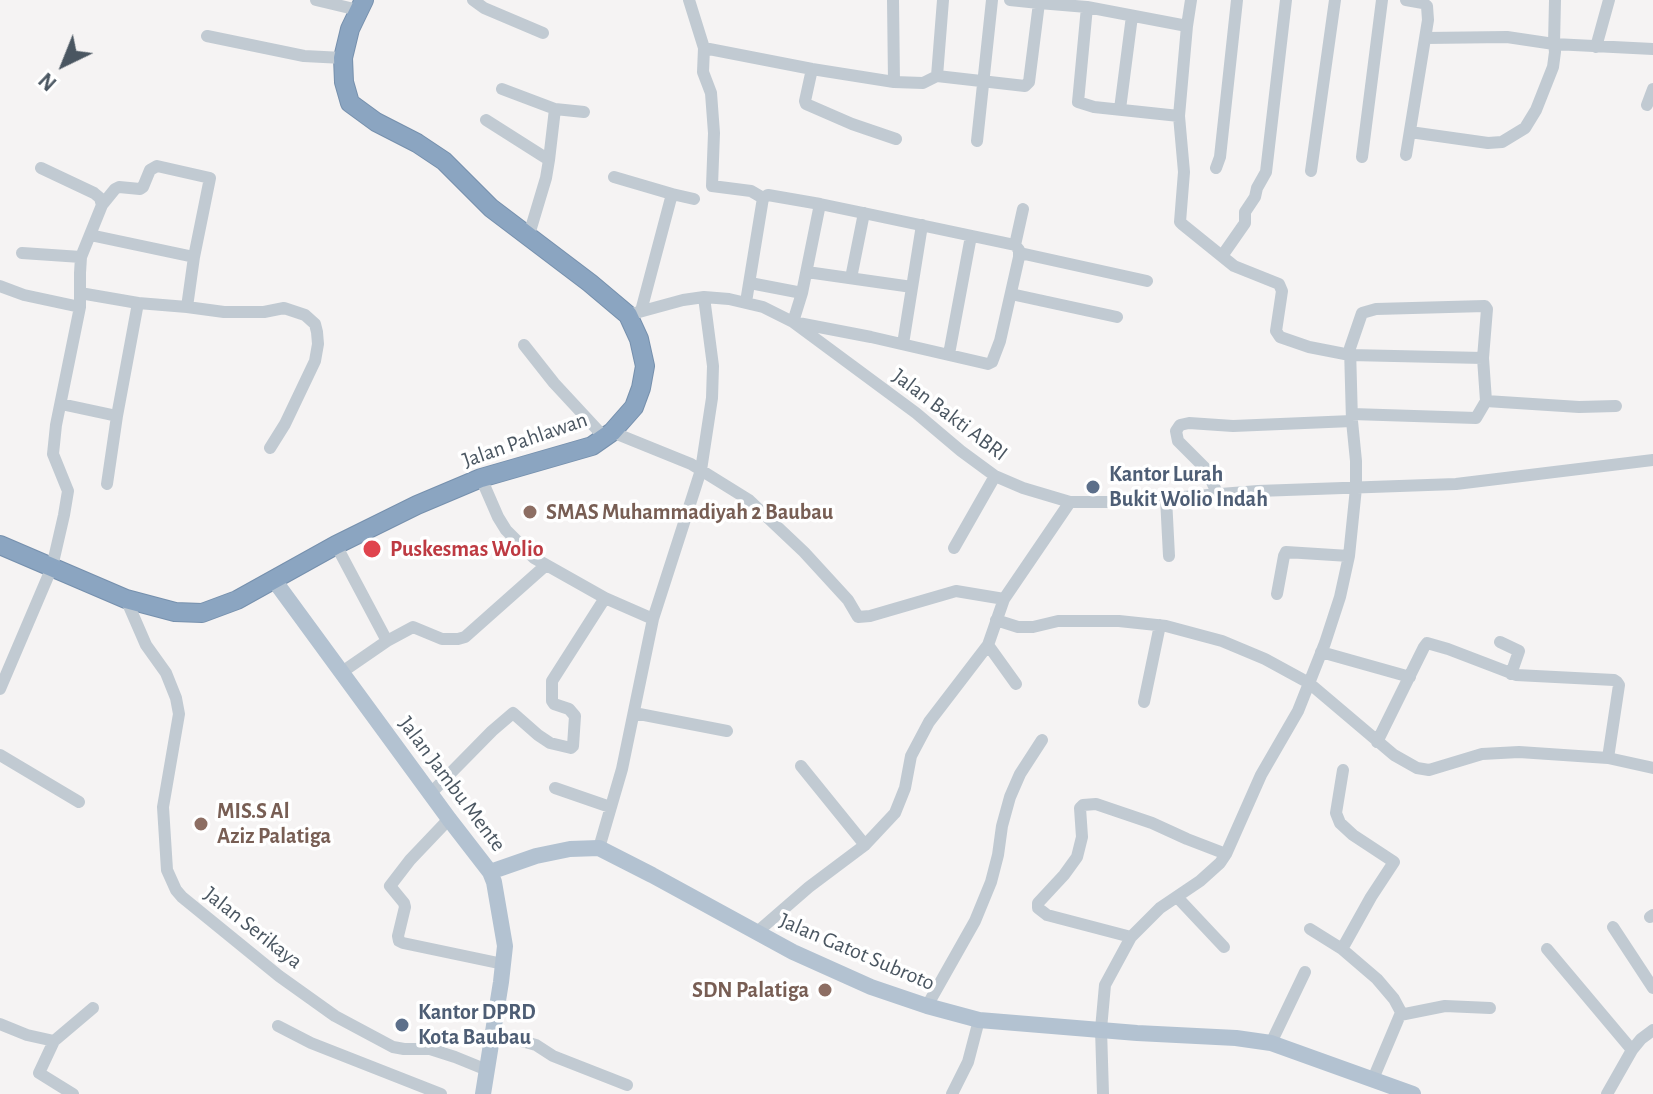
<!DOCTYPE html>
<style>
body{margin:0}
#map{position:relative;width:1653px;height:1094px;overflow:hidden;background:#f5f3f3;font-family:"Alegreya Sans",sans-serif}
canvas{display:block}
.north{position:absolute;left:24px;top:24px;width:80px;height:80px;-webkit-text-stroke:6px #fff;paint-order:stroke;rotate:223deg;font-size:22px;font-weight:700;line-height:32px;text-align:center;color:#4a5661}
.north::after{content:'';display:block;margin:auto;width:28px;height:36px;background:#4a5661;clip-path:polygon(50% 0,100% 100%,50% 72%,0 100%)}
</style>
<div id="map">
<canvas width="1653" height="1094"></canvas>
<div class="north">N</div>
</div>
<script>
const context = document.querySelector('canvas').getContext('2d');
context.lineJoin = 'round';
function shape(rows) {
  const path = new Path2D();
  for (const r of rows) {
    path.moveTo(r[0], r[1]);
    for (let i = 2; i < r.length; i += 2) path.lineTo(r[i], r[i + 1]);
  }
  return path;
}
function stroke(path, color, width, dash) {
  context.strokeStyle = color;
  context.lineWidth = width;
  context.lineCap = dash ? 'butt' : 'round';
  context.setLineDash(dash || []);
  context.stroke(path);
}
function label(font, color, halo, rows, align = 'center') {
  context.font = font + ' "Alegreya Sans",sans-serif';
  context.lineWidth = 7;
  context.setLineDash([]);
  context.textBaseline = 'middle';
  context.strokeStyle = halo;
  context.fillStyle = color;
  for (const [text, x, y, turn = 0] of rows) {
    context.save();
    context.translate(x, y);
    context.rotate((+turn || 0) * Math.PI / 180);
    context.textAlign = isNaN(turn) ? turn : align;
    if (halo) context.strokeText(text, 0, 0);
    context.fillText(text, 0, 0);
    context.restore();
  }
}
const highway = shape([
 [0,545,126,599,175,612,202,613,237,600,336,545,417,505,481,478,592,446,612,432,634,407,641,388,645,366,639,339,628,315,590,283,491,208,444,161,417,143,376,122,350,103,344,82,343,58,350,29,364,0]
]);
stroke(highway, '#7690ad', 20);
stroke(shape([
 [316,0,358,10],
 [473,0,484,8,543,33],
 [689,0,704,48],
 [1010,0,1039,3],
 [1191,0,1187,26,1179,116,1184,172,1180,222,1182,224,1234,266,1279,284,1282,291,1276,331,1280,337,1309,347,1350,355,1483,358],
 [1406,0,1423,3,1427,6,1428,20,1406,155],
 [1087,7,1078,102,1094,107,1179,116],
 [207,36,304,56,343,58],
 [1426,38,1507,37,1554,44,1653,49],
 [1596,47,1609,0],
 [812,69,805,101,806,104,852,124,896,139],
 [937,76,943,0],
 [894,82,923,83,937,76,1025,86,1029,82,1039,3,1087,7,1187,26],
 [502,89,555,109,584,112],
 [1647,105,1653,89],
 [1120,109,1132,16],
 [486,120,549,160,546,178,528,238],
 [1410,132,1488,143,1502,142,1525,128,1536,110,1553,67,1555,52,1554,44,1555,0],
 [977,141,992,0],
 [1362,157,1382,0],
 [549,160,555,109],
 [41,168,94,193,100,198,102,205],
 [1216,168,1220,157,1237,0],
 [1311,171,1335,0],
 [614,177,672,194,641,311],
 [672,194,694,199],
 [763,198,751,191,712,186,714,133,711,93,703,72,704,48,812,69,894,82,893,0],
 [90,235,194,257],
 [1015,245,1023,209],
 [22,253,81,257],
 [1020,253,1147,281],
 [1222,256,1245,223,1245,212,1255,197,1257,188,1266,172,1286,0],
 [807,272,912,287],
 [851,278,864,213],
 [750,283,802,293],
 [0,286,24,295,80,307,56,425,53,454,68,491,64,515,52,567,0,689],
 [80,293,138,303,187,307,194,257,210,178,157,166,150,170,143,187,140,189,119,187,115,189,102,205,81,257,80,273,80,307],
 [1011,294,1117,317],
 [746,302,763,198,768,195,820,204,873,215,1015,245,1019,250,1019,257,1000,341,992,362,988,364,871,337,793,322,802,293,820,204],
 [187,307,224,312,264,312,284,308,305,315,315,324,317,332,318,344,315,361,285,424,270,448],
 [628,315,683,300,704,297,729,299,763,307,793,322,916,413,961,451,995,476,1023,488,1070,502,1121,502,1258,491,1456,484,1653,460],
 [903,344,922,225],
 [524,345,554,383,605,438],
 [949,354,971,236],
 [1486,401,1579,407,1616,406],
 [61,404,117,416],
 [612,432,691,464,749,500,804,552,848,600,858,617,870,616,956,591,1004,599],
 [481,478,498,517,506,530,534,558,605,598,653,619,701,470,712,398,713,366,704,297],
 [107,484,117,416,138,303],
 [1218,495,1206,469,1178,441,1176,431,1180,425,1189,423,1233,426,1352,421],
 [1166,498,1169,556],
 [336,545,387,641],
 [954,548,995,476],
 [1277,594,1284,556,1286,552,1349,556],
 [126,599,146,645,166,673,176,698,179,714,163,807,167,870,176,890,182,897,279,976,335,1016,393,1047,404,1049,430,1049,455,1057,487,1070],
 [996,620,1018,627,1033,627,1058,621,1119,621,1166,626,1222,641,1265,659,1309,683,1394,755,1417,768,1429,770,1482,754,1519,752,1608,758,1653,768],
 [1500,642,1519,651,1511,674],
 [988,645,1016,684],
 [1321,652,1410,677],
 [342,672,387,641,413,627,442,639,458,639,465,637,545,566],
 [1144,702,1160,625],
 [634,713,727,731],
 [1377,742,1424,647,1427,643,1448,649,1516,675,1614,680,1617,682,1619,685,1608,758],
 [0,755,79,802],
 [801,766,865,845],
 [555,788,610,807],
 [431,793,492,731,513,713,538,735,550,743,571,748,573,746,575,716,569,709,554,704,552,701,552,681,605,598],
 [449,819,410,860,390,886,404,903,405,907,398,936,399,941,403,943,503,964],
 [599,848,622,769,653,619],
 [1177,897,1224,947],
 [1650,917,1653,915],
 [1613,927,1653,988],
 [1310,929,1342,949,1377,979,1394,999,1402,1014],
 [756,933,809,887,865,845,895,813,905,788,911,756,929,722,988,645,1004,599,1070,502],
 [1131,937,1047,915,1038,908,1038,903,1064,875,1077,857,1082,837,1080,808,1083,805,1096,804,1152,823,1187,839,1226,854],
 [1342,949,1371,897,1394,862,1353,835,1340,823,1336,813,1343,770],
 [1547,949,1632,1050],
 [927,1006,975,921,991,882,998,855,1002,826,1010,797,1020,774,1042,740],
 [0,1024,27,1035,54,1041],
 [278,1026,311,1043,441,1094],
 [493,1033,536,1045,553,1056,627,1085],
 [1271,1043,1305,972],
 [1373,1079,1400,1015,1445,1006,1490,1008],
 [73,1094,39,1073,54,1041,93,1008],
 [952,1094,968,1062,979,1020],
 [1103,1094,1101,1029,1105,985,1131,937,1160,908,1200,881,1220,863,1226,854,1261,775,1298,711,1325,643,1340,597,1349,556,1356,488,1356,461,1352,421,1350,348,1362,313,1376,309,1485,306,1487,309,1483,358,1486,401,1476,418,1352,414],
 [1607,1094,1632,1050,1641,1039,1653,1030]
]), '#c1cad2', 12);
stroke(shape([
 [274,580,449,819,490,872,494,882,505,946,501,982,483,1094],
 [490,872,536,856,570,849,599,848,652,875,793,952,871,987,927,1006,979,1020,1137,1033,1236,1038,1271,1043,1413,1094]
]), '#b3c2d1', 16);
stroke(highway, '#8ba5c1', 18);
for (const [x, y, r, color] of [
 [1093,487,8,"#5c6f8a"],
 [530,512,8,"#8d6e63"],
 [372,549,10,"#e0444e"],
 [201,824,8,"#8d6e63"],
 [825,990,8,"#8d6e63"],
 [402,1025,8,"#5c6f8a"]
]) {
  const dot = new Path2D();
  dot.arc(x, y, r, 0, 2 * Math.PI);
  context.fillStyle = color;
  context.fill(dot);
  stroke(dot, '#fff', 3);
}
label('22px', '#4a5661', '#fff', [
 ["Jalan Bakti ABRI",950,415,37],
 ["Jalan Pahlawan",525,440,-19],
 ["Jalan Jambu Mente",452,784,53],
 ["Jalan Serikaya",253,928,38],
 ["Jalan Gatot Subroto",857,952,23]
]);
label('bold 22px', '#4e5e75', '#fff', [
 ["Kantor Lurah",1109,474],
 ["Bukit Wolio Indah",1109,499],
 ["Kantor DPRD",418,1012],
 ["Kota Baubau",418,1037]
], 'left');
label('bold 22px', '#785e54', '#fff', [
 ["SMAS Muhammadiyah 2 Baubau",546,512],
 ["MIS.S Al",217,811],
 ["Aziz Palatiga",217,836],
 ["SDN Palatiga",809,990,"right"]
], 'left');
label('bold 22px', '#be3a42', '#fff', [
 ["Puskesmas Wolio",390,549]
], 'left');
</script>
